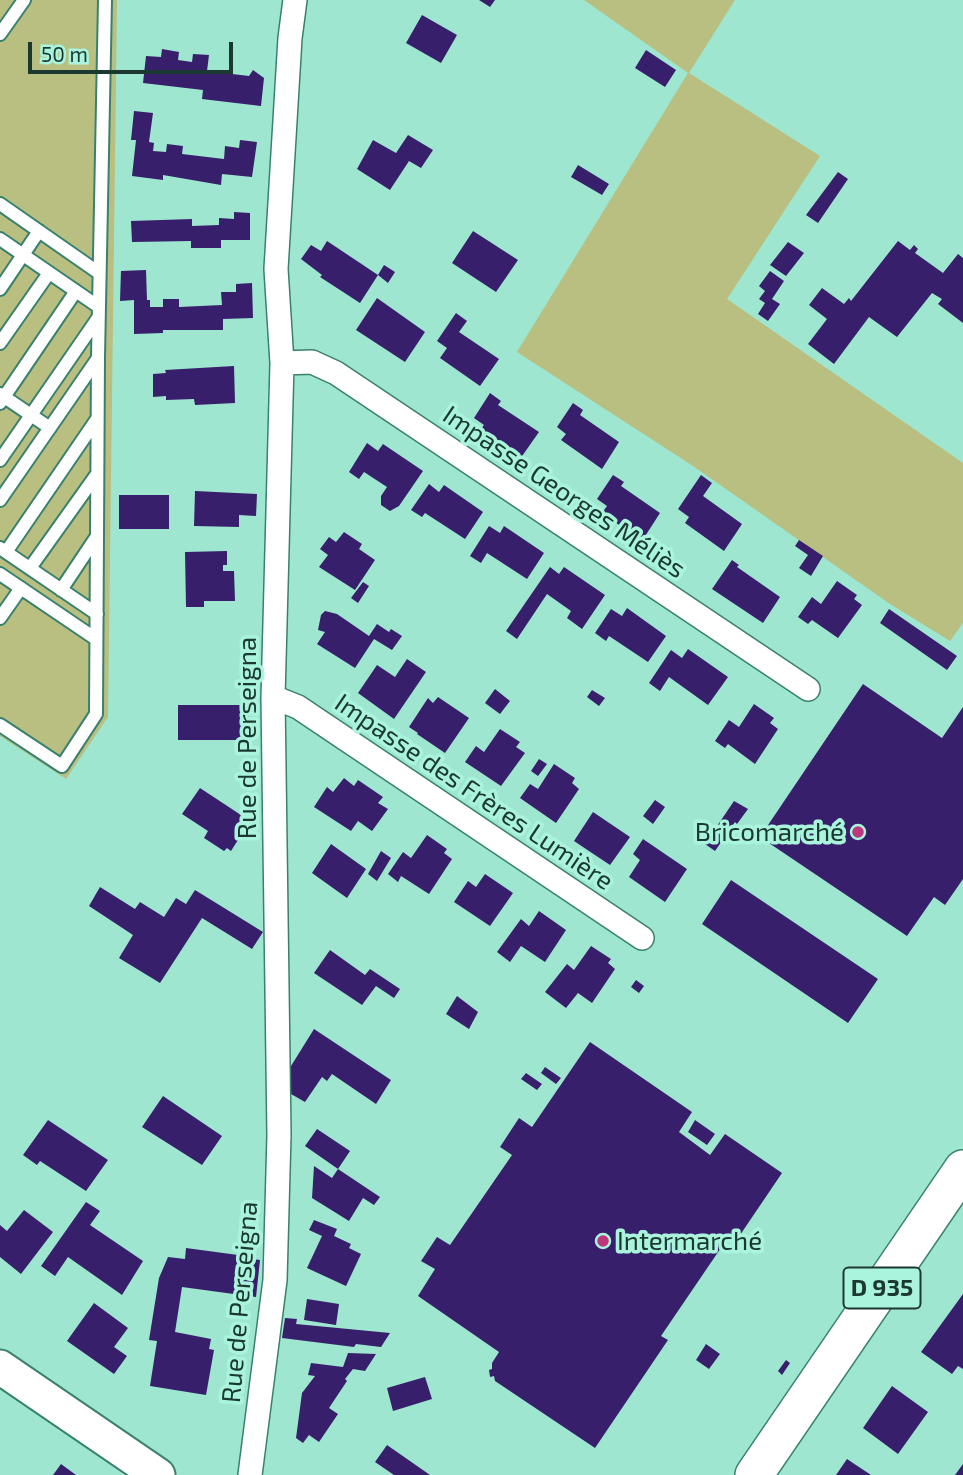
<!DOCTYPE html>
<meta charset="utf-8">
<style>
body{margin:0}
#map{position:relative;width:963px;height:1475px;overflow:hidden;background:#9ee6d0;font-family:"Exo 2",sans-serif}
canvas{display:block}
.scale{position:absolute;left:28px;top:42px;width:205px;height:32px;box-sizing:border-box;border:4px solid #1b3931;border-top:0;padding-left:9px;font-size:21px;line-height:24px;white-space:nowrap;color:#1b3931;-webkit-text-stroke:5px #aaf4dd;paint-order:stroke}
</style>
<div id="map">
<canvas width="963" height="1475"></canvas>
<div class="scale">50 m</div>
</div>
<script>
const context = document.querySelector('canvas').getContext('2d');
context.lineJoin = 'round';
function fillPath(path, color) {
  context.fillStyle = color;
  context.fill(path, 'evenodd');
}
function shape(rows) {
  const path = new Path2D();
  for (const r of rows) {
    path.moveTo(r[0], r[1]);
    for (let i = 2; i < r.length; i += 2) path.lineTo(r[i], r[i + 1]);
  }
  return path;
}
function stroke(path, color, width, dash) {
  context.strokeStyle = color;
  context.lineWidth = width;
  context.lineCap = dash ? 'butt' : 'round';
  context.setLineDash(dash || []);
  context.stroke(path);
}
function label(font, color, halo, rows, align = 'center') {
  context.font = font + ' "Exo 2",sans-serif';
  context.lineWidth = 7;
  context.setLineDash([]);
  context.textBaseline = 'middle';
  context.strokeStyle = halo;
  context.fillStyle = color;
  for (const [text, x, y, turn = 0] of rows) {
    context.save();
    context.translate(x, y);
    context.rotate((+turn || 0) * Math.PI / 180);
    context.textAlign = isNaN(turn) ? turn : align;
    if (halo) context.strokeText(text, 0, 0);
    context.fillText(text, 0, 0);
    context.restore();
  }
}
fillPath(shape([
 [0,0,117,0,108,717,66,779,0,736],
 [584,0,735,0,689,73,820,156,727,299,963,463,963,623,950,641,890,604,696,468,517,352,688,73]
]), '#b8bf80');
fillPath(shape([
 [479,0,495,0,490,7],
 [422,15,457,35,441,63,406,43],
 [162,49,179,52,178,60,192,62,193,54,209,55,207,71,249,76,253,70,264,78,261,106,202,99,203,90,143,83,146,56,161,57],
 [646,50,676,70,665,87,635,68],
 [134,111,153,113,149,142,154,143,153,151,166,152,167,144,183,146,182,154,224,159,225,146,239,148,240,140,257,142,252,177,222,174,221,185,163,175,163,180,132,176,136,140,131,140],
 [408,135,433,150,421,168,409,161,390,190,357,169,373,140,396,153],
 [578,165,609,184,602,195,571,177],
 [838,172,848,179,818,223,806,215],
 [234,212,250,213,250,240,221,240,221,248,191,248,191,241,132,242,131,221,192,219,192,226,219,225,219,218,234,219],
 [473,231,518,260,496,292,452,263],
 [327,241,378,275,384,265,395,272,388,283,378,275,360,303,320,277,322,275,301,259,311,245,321,251],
 [898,241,910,250,914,245,918,249,915,253,943,273,958,254,963,258,963,323,938,304,942,299,932,293,897,337,869,317,834,364,808,344,827,319,809,305,822,288,844,304,849,298,851,301],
 [788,242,804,253,786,276,770,265],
 [146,270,147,300,150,300,150,307,163,307,163,299,179,299,179,307,222,305,221,292,236,292,236,284,252,283,253,318,223,319,223,330,163,330,163,333,134,334,134,300,120,301,121,271],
 [770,271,784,281,772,299,780,304,768,321,758,314,765,303,759,299,765,291,759,286],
 [377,298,425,332,405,362,356,330],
 [456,313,467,321,459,332,499,359,480,386,440,358,447,348,437,341],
 [234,366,235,403,195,405,194,399,166,400,166,396,153,397,153,374,166,373,165,370],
 [490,393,501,401,498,405,539,432,520,459,480,430,484,425,474,418],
 [573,403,583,410,580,415,619,442,602,469,561,440,566,434,557,427],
 [367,443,378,451,383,444,423,471,399,506,390,511,381,505,381,496,387,487,364,472,359,479,349,472],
 [613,475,624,482,621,486,660,513,642,541,602,513,607,506,597,499],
 [701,475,712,483,703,496,742,524,724,551,685,523,689,517,678,509],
 [429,484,439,492,444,485,483,512,465,539,425,513,422,517,411,510],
 [195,491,257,494,256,516,239,515,239,527,194,526],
 [119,495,169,495,169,529,119,529],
 [489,526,500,533,504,526,544,553,527,579,487,553,481,563,470,556],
 [344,532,362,544,359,549,375,560,355,590,319,567,328,555,320,549,329,537,336,542],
 [799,540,823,556,811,576,799,568,808,555,795,546],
 [227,551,227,565,223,565,223,571,234,571,235,601,204,601,204,607,186,607,185,552],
 [732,560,739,565,737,567,780,597,763,623,712,589],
 [550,567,559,574,564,567,605,595,582,629,567,618,571,611,547,594,517,639,506,631],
 [837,581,857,595,854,599,862,605,838,638,812,620,808,624,798,617,812,597,821,604],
 [363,582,369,586,358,603,351,598],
 [627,608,666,636,648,662,609,636,606,641,595,633,611,609,622,616],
 [889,609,957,656,947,670,880,623],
 [325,611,337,614,369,636,377,624,389,632,391,629,402,636,392,650,374,639,355,668,317,644,325,632,318,630,321,615],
 [688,649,728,677,708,705,669,677,660,691,649,683,671,650,682,658],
 [407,659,426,672,394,719,358,693,377,665,395,677],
 [863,684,942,738,963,707,963,879,945,905,934,897,907,936,760,837],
 [495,689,510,701,500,714,485,703],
 [592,690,605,698,599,706,587,697],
 [438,697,469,718,445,753,417,734,418,733,409,727,428,698,433,703],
 [754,704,774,718,770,723,778,729,755,764,728,744,725,748,715,741,729,720,739,727],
 [178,705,249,705,249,740,178,740],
 [500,729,520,742,516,747,525,753,501,786,465,762,476,746,484,752],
 [539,759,547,764,538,776,531,771],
 [554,764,575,778,572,783,579,789,556,823,520,798,530,784,538,789],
 [344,778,354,786,358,780,383,797,378,803,388,809,372,831,358,821,351,831,314,807,327,787,333,792],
 [200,788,250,821,231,851,227,848,224,851,204,838,208,831,182,814],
 [655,800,665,807,653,824,643,816],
 [734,801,748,809,737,824,735,822,715,851,705,844],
 [593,812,630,837,610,865,574,841],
 [427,835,447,849,444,853,452,859,429,894,401,876,398,882,388,874,403,852,411,858],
 [643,839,687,869,665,902,629,877,640,860,633,854],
 [331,844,366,869,347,898,312,873],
 [381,851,391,858,377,881,368,874],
 [485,874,513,893,490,926,454,902,468,881,476,887],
 [731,880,878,979,848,1023,702,924],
 [100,887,135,909,140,902,164,917,176,898,186,904,195,890,263,932,252,949,202,918,160,983,119,958,133,935,89,906],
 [539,911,566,930,545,962,521,946,510,962,497,952,521,919,529,926],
 [591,946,611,959,608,963,615,969,592,1003,578,993,566,1008,545,992,567,964,574,970],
 [330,950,365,975,370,969,400,989,394,998,376,986,362,1005,314,973],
 [636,980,644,986,639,993,631,987],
 [457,996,478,1012,469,1029,446,1014],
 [314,1029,391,1080,376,1104,332,1074,327,1081,322,1077,305,1102,291,1094,291,1066],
 [590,1042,692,1112,679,1132,710,1155,725,1134,782,1173,736,1241,729,1236,661,1336,668,1340,595,1448,495,1381,494,1376,490,1377,489,1370,492,1369,492,1363,499,1352,418,1296,435,1269,421,1261,437,1237,450,1245,512,1155,500,1147,519,1118,532,1127],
 [545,1067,561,1078,556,1084,541,1073],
 [526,1073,542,1084,537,1090,521,1079],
 [163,1096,222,1136,202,1165,142,1127],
 [48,1120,108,1160,86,1191,40,1161,37,1165,23,1155],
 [695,1120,715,1134,707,1145,688,1132],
 [317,1129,350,1151,338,1169,380,1197,374,1205,363,1198,349,1221,312,1198,314,1166,332,1178,338,1169,305,1146],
 [86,1202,100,1211,90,1225,143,1261,122,1295,68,1257,55,1276,41,1266],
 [24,1210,53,1232,21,1274,0,1257,0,1225,7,1231],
 [314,1220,337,1229,334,1236,351,1244,349,1248,361,1254,346,1286,307,1268,322,1236,309,1230],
 [239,1245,255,1248,253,1259,260,1260,256,1297,182,1287,175,1332,211,1339,209,1349,214,1350,206,1395,150,1386,157,1341,149,1340,159,1278,168,1257,185,1259,186,1248,238,1255],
 [963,1294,963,1369,958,1366,952,1374,921,1352],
 [307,1299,339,1304,336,1325,304,1320],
 [94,1303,128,1328,114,1347,127,1356,114,1374,67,1341],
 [285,1318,297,1319,296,1324,390,1333,381,1347,356,1344,354,1347,282,1338],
 [706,1344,720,1354,709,1369,696,1360],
 [348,1353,376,1354,365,1371,353,1369,345,1379,347,1381,329,1408,338,1414,319,1442,309,1435,303,1443,296,1438,302,1393,315,1376,308,1375,311,1363,343,1367],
 [786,1360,790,1363,782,1375,778,1371],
 [425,1377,432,1399,393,1411,387,1388],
 [892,1386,928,1412,898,1454,863,1428],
 [387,1445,430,1475,394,1475,375,1462],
 [847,1459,871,1475,836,1475],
 [61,1464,76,1475,53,1475],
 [963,1464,963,1475,955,1475]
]), '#381f6b');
const lane = shape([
 [0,34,24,0],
 [0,204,99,273],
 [0,239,99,307],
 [0,289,39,231],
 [0,343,49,273],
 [0,394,50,428],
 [0,403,76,291],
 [0,460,98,318],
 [0,500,98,358],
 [0,548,97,614],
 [6,552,97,419],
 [30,568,97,474],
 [0,574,96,639],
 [61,590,97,536],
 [0,618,21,588],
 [0,725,62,766,96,714,98,357,105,0]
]);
const street = shape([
 [282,363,312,362,336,373,808,689],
 [273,697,298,707,642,938],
 [250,1475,275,1280,279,1135,273,697,282,363,276,269,290,38,295,0]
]);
const secondary = shape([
 [0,1367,158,1475]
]);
const primary = shape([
 [754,1475,963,1169]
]);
stroke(lane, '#39816e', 16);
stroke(street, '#39816e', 26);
stroke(secondary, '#39816e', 37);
stroke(primary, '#39816e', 40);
stroke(lane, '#fff', 12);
stroke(street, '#fff', 23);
stroke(secondary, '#fff', 33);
stroke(primary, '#fff', 37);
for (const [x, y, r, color] of [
 [858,832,7,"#bc377b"],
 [603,1241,7,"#bc377b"]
]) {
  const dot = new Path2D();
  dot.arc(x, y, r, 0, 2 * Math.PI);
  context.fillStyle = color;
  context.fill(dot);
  stroke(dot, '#aaf4dd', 2.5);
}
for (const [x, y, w] of [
 [882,1288,77]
]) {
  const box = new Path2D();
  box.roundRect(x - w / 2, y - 20.5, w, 41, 5);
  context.fillStyle = '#aaf4dd';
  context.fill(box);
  stroke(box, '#1b3931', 2);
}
label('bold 24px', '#1b3931', null, [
 ["D 935",882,1288]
]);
label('26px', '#1b3931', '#aaf4dd', [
 ["Impasse Georges Méliès",564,492,34],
 ["Rue de Perseigna",247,738,-90],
 ["Impasse des Frères Lumière",474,792,34],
 ["Rue de Perseigna",240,1302,-85]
]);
label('26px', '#1b3931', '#aaf4dd', [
 ["Bricomarché",844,832],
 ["Intermarché",617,1241,"left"]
], 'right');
</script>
